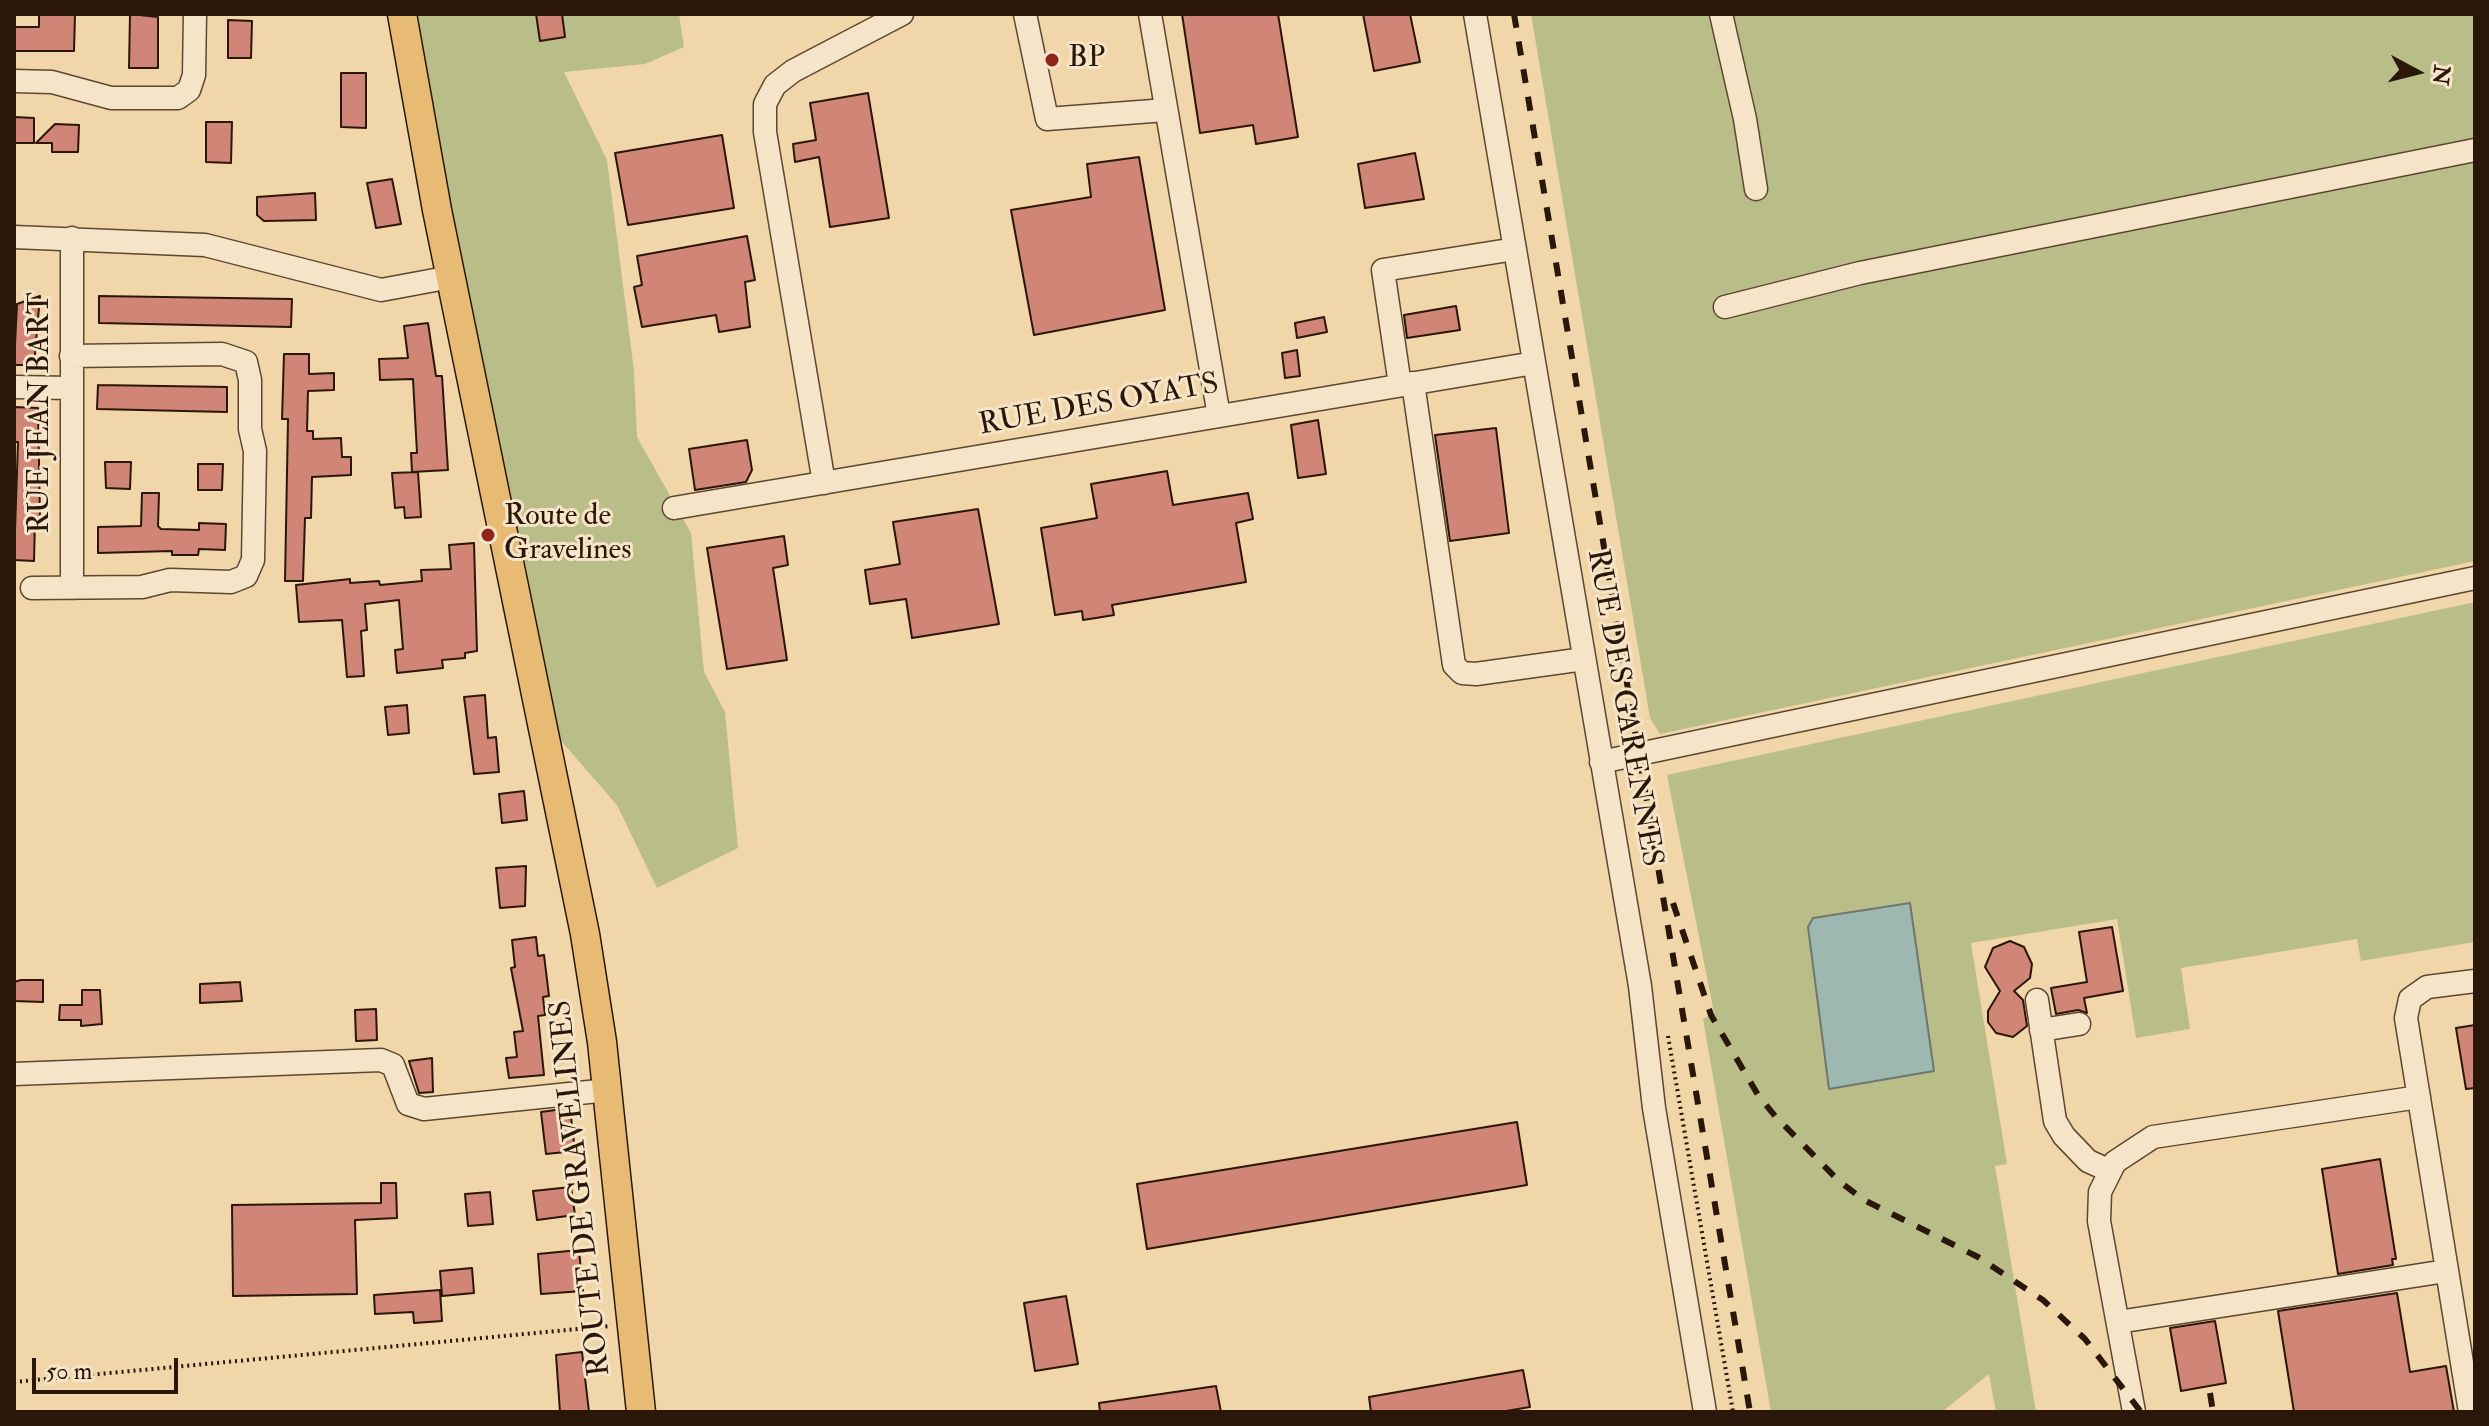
<!DOCTYPE html>
<style>
body{margin:0}
#map{position:relative;width:2489px;height:1426px;overflow:hidden;background:#f0d6a9;font-family:"IM FELL Double Pica",serif}
canvas{display:block}
.frame{position:absolute;inset:0;border:16px solid #2a1709;pointer-events:none}
.north{position:absolute;left:2377px;top:32px;width:80px;height:80px;-webkit-text-stroke:6px #f5e4c7;paint-order:stroke;rotate:97deg;font-size:22px;font-weight:700;line-height:32px;text-align:center;color:#2a1709}
.north::after{content:'';display:block;margin:auto;width:28px;height:36px;background:#2a1709;clip-path:polygon(50% 0,100% 100%,50% 72%,0 100%)}
.scale{position:absolute;left:32px;top:1358px;width:146px;height:36px;box-sizing:border-box;border:4px solid #2a1709;border-top:0;padding-left:10px;font-size:24px;line-height:28px;white-space:nowrap;color:#2a1709;-webkit-text-stroke:6px #f5e4c7;paint-order:stroke}
</style>
<div id="map">
<canvas width="2489" height="1426"></canvas>
<div class="frame"></div>
<div class="north">N</div>
<div class="scale">50 m</div>
</div>
<script>
const context = document.querySelector('canvas').getContext('2d');
context.lineJoin = 'round';
function fillPath(path, color) {
  context.fillStyle = color;
  context.fill(path, 'evenodd');
}
function shape(rows) {
  const path = new Path2D();
  for (const r of rows) {
    path.moveTo(r[0], r[1]);
    for (let i = 2; i < r.length; i += 2) path.lineTo(r[i], r[i + 1]);
  }
  return path;
}
function stroke(path, color, width, dash) {
  context.strokeStyle = color;
  context.lineWidth = width;
  context.lineCap = dash ? 'butt' : 'round';
  context.setLineDash(dash || []);
  context.stroke(path);
}
function label(font, color, halo, rows, align = 'center') {
  context.font = font + ' "IM FELL Double Pica",serif';
  context.lineWidth = 6;
  context.setLineDash([]);
  context.textBaseline = 'middle';
  context.strokeStyle = halo;
  context.fillStyle = color;
  for (const [text, x, y, turn = 0] of rows) {
    context.save();
    context.translate(x, y);
    context.rotate((+turn || 0) * Math.PI / 180);
    context.textAlign = isNaN(turn) ? turn : align;
    if (halo) context.strokeText(text, 0, 0);
    context.fillText(text, 0, 0);
    context.restore();
  }
}
fillPath(shape([
 [415,14,679,14,684,47,645,64,564,72,607,160,634,371,637,437,691,533,704,672,725,712,738,848,657,888,617,805,556,735,467,297],
 [1531,14,2475,14,2475,561,1660,734,1650,718],
 [2475,602,2475,942,2361,961,2357,939,2181,968,2190,1029,2136,1038,2117,919,1971,943,2007,1164,1995,1166,2036,1412,1996,1412,1989,1374,1942,1412,1771,1412,1703,1019,1714,1013,1667,775]
]), '#b9be89');
const water = shape([
 [1910,903,1934,1071,1829,1089,1808,927,1813,918,1910,903]
]);
fillPath(water, '#9db7b1');
stroke(water, '#6f776e', 2);
const building = shape([
 [39,14,75,14,74,51,14,51,14,27,39,27,39,14],
 [130,14,158,17,158,68,129,68,130,14],
 [536,14,562,14,565,37,540,41,536,14],
 [1182,14,1278,14,1298,137,1256,144,1253,125,1200,133,1182,14],
 [1363,14,1410,14,1420,62,1374,71,1363,14],
 [228,20,252,21,251,58,228,58,228,20],
 [341,73,366,73,366,128,341,127,341,73],
 [868,93,889,218,830,227,819,157,795,162,793,144,816,140,810,103,868,93],
 [14,117,34,118,34,143,14,143,14,117],
 [206,122,232,122,231,163,206,162,206,122],
 [55,124,79,125,78,152,52,152,52,143,36,143,55,124],
 [722,135,734,208,628,225,615,153,722,135],
 [1415,153,1424,199,1365,208,1358,164,1415,153],
 [1139,157,1165,310,1034,335,1011,210,1091,197,1087,164,1139,157],
 [392,179,401,224,376,228,367,183,392,179],
 [315,193,316,220,264,221,257,215,257,197,315,193],
 [747,236,755,280,745,282,750,327,719,332,716,315,642,327,634,287,642,285,637,256,747,236],
 [40,296,34,365,14,365,17,304,40,296],
 [99,296,292,299,291,327,99,323,99,296],
 [1456,306,1460,330,1407,338,1404,315,1456,306],
 [1324,317,1327,332,1297,338,1295,323,1324,317],
 [428,323,436,376,442,376,448,470,412,472,411,453,417,453,413,379,380,380,379,359,408,358,404,326,428,323],
 [1297,350,1300,376,1285,378,1282,353,1297,350],
 [284,354,309,354,309,374,334,373,334,390,308,391,307,431,313,431,313,439,341,438,342,457,351,457,351,475,312,477,311,518,305,518,303,581,285,581,288,419,282,419,284,354],
 [98,385,227,387,227,412,97,409,98,385],
 [14,407,38,408,40,519,35,519,34,561,14,560,18,442,14,442,14,407],
 [1318,420,1326,474,1298,478,1291,425,1318,420],
 [1496,428,1509,533,1450,541,1435,435,1496,428],
 [747,440,752,470,746,482,695,490,689,449,747,440],
 [105,462,131,462,130,489,106,488,105,462],
 [198,464,223,464,222,490,198,490,198,464],
 [1167,471,1173,505,1248,493,1253,519,1236,523,1246,582,1112,605,1114,615,1096,618,1083,620,1082,611,1055,615,1041,528,1097,518,1091,484,1167,471],
 [418,472,421,517,405,518,404,507,395,508,392,473,418,472],
 [142,493,159,493,158,526,161,529,199,530,199,523,226,524,225,550,199,549,198,555,172,555,172,551,98,553,98,527,141,526,142,493],
 [978,509,999,624,912,638,906,599,870,604,865,570,900,564,893,522,978,509],
 [784,536,788,565,773,568,787,660,727,669,707,548,784,536],
 [474,543,477,651,465,653,465,658,442,660,443,668,397,673,395,650,403,649,399,600,365,604,367,630,361,631,364,676,347,677,342,620,299,622,296,585,350,579,350,583,379,581,380,585,422,581,421,570,451,569,449,545,474,543],
 [485,695,488,738,496,737,499,772,474,774,464,697,485,695],
 [407,705,409,733,388,735,385,707,407,705],
 [524,791,527,820,502,823,499,794,524,791],
 [526,866,525,906,500,908,496,868,526,866],
 [2112,927,2123,991,2084,998,2087,1013,2078,1010,2056,1014,2051,988,2087,982,2079,932,2112,927],
 [536,937,538,956,544,955,549,996,543,997,545,1015,538,1016,544,1075,509,1078,506,1058,517,1057,514,1032,523,1031,511,968,515,967,512,940,536,937],
 [2010,941,2024,947,2032,964,2030,978,2014,991,2023,1000,2027,1026,2013,1037,1996,1033,1988,1022,1988,1011,2000,991,1985,967,1993,948,2010,941],
 [21,980,43,980,43,1002,14,1001,14,982,21,980],
 [240,982,242,1001,200,1003,200,984,240,982],
 [82,990,100,990,102,1024,81,1026,81,1020,59,1020,60,1005,82,1005,82,990],
 [376,1009,377,1040,356,1041,355,1010,376,1009],
 [2475,1025,2475,1088,2466,1089,2456,1028,2475,1025],
 [432,1058,433,1092,419,1093,409,1061,432,1058],
 [570,1108,575,1151,546,1154,541,1112,570,1108],
 [1517,1122,1527,1185,1147,1249,1137,1184,1517,1122],
 [2380,1159,2396,1259,2392,1259,2393,1265,2338,1274,2322,1169,2380,1159],
 [381,1183,396,1183,397,1218,355,1220,357,1294,233,1296,232,1205,381,1203,381,1183],
 [571,1187,575,1215,537,1220,533,1191,571,1187],
 [490,1192,493,1224,468,1226,465,1194,490,1192],
 [579,1250,583,1291,541,1294,538,1254,579,1250],
 [472,1268,474,1293,442,1296,440,1271,472,1268],
 [440,1290,442,1321,414,1323,413,1312,375,1314,374,1295,440,1290],
 [2397,1293,2410,1372,2446,1366,2454,1412,2294,1412,2278,1311,2397,1293],
 [1066,1296,1078,1364,1035,1371,1024,1303,1066,1296],
 [2215,1321,2226,1383,2181,1391,2170,1328,2215,1321],
 [582,1352,589,1412,560,1412,556,1355,582,1352],
 [1523,1370,1530,1407,1500,1412,1371,1412,1369,1397,1523,1370],
 [1216,1386,1221,1412,1100,1412,1099,1403,1216,1386]
]);
fillPath(building, '#d08577');
stroke(building, '#2a1709', 2);
const minor = shape([
 [1025,14,1047,119,1166,110],
 [1150,14,1219,416],
 [1475,14,1640,986,1654,1108,1705,1412],
 [1721,14,1745,119,1756,189],
 [14,81,52,82,111,98,178,98,189,90,194,75,195,14],
 [14,237,205,245,381,290,451,277],
 [1725,307,1860,273,2475,150],
 [1413,383,1454,665,1462,673,1476,674,1584,659],
 [1400,385,1383,270,1515,249],
 [14,387,70,388],
 [824,483,765,132,765,104,775,85,793,71,902,14],
 [674,508,1534,363],
 [32,588,142,587,170,580,231,582,246,576,253,560,255,451,250,429,250,380,246,362,222,354,71,356],
 [72,588,72,238],
 [1601,762,2475,578],
 [2037,1000,2055,1121,2064,1136,2088,1161,2108,1170],
 [2041,1030,2079,1024],
 [14,1074,381,1060,393,1065,408,1104,424,1109,608,1090],
 [2118,1322,2446,1271],
 [2134,1412,2099,1221,2100,1192,2115,1162,2153,1137,2419,1097],
 [2470,1412,2406,1018,2410,999,2427,987,2475,981]
]);
const major = shape([
 [402,14,437,210,585,934,602,1042,641,1412]
]);
stroke(minor, '#5c4731', 25);
stroke(major, '#2a1709', 31);
stroke(shape([
 [1668,1036,1733,1412],
 [14,1382,610,1326]
]), '#2a1709', 4, [2, 4]);
stroke(minor, '#f5e4c7', 22);
stroke(major, '#e8bb74', 28);
stroke(shape([
 [1514,14,1750,1412],
 [1673,903,1711,1015,1758,1095,1775,1116,1839,1181,1864,1200,1978,1257,2043,1300,2085,1339,2141,1412],
 [2210,1393,2213,1412]
]), '#2a1709', 6, [14, 14]);
for (const [x, y, r, color] of [
 [1052,60,8,"#8f2418"],
 [488,535,8,"#8f2418"]
]) {
  const dot = new Path2D();
  dot.arc(x, y, r, 0, 2 * Math.PI);
  context.fillStyle = color;
  context.fill(dot);
  stroke(dot, '#f5e4c7', 3);
}
label('30px', '#2a1709', '#f5e4c7', [
 ["BP",1068,60],
 ["Route de",504,518],
 ["Gravelines",504,552]
], 'left');
label('30px', '#2a1709', '#f5e4c7', [
 ["RUE DES OYATS",1099,406,-10],
 ["RUE JEAN BART",42,413,-90],
 ["RUE DES GARENNES",1623,708,80],
 ["ROUTE DE GRAVELINES",582,1188,-96]
]);
</script>
